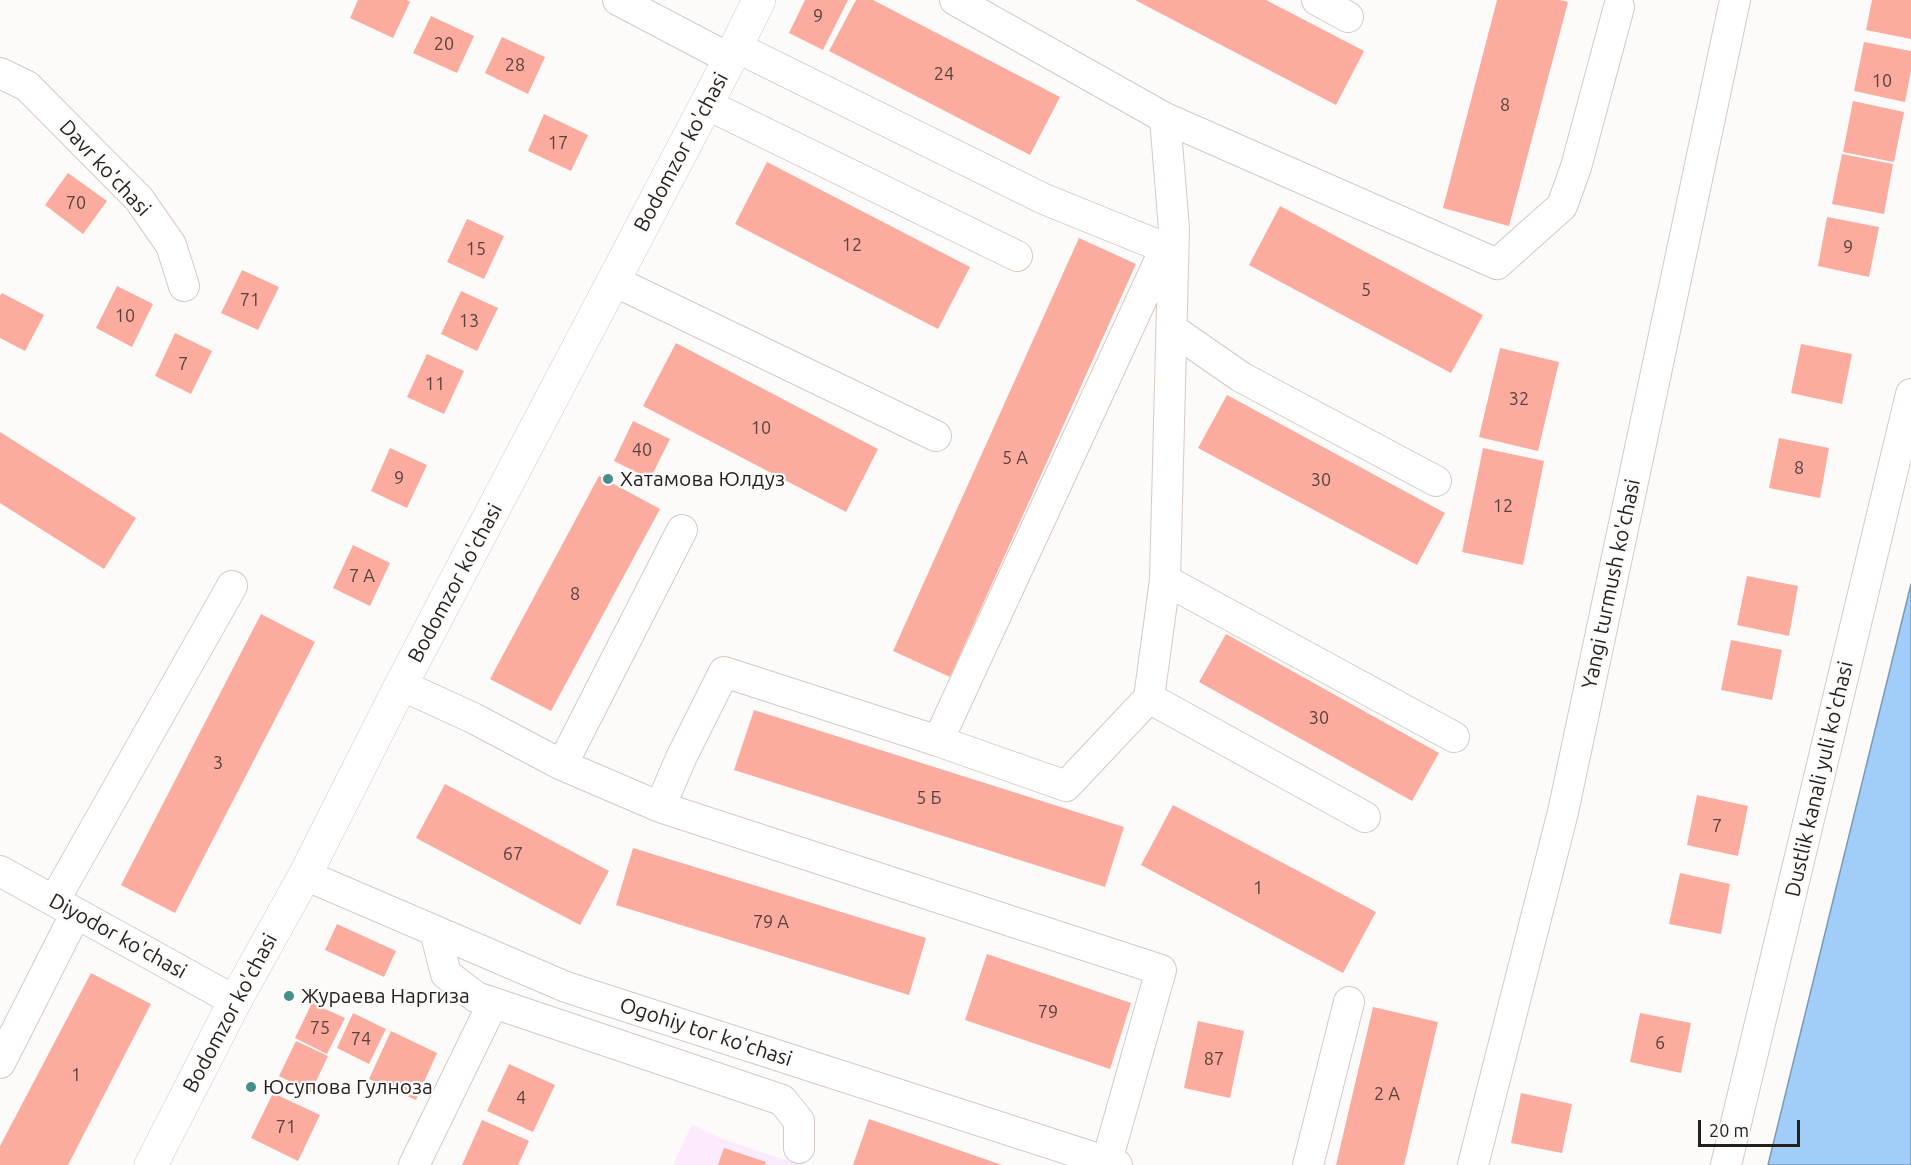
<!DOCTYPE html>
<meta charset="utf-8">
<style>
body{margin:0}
#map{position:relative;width:1911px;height:1165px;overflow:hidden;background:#fdfbf9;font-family:Ubuntu,sans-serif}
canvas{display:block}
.scale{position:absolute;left:1698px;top:1120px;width:102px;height:27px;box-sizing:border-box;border:3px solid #231f1d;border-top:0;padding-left:8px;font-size:18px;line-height:21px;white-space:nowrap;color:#231f1d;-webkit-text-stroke:4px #fdfbf9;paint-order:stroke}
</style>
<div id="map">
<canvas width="1911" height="1165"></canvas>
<div class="scale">20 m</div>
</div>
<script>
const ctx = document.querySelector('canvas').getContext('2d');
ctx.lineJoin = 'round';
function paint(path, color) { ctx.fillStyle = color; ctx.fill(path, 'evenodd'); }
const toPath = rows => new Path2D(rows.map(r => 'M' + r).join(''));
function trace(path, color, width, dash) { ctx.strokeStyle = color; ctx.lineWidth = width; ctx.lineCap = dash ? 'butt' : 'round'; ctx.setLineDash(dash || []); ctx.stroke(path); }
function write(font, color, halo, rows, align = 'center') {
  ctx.font = font + ' Ubuntu,sans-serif'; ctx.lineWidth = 4.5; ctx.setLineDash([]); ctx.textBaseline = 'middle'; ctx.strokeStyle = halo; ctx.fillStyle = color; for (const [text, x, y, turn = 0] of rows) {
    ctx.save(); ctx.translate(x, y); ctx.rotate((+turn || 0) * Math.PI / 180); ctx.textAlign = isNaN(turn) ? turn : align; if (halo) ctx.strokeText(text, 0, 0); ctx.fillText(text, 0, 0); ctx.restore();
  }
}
paint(toPath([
 [692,1124,720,1138,801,1165,673,1165]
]), '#fcebfd');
const water = toPath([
 [1911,584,1911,1165,1768,1165,1842,864,1911,584]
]);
paint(water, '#a0cef9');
trace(water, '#7a9ab7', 1.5);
paint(toPath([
 [358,0,407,0,410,2,393,38,350,18],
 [805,0,848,0,823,50,789,33],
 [856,0,873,0,1060,97,1030,155,829,51],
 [1135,0,1266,0,1364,51,1336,105],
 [1497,0,1560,0,1568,2,1509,226,1443,208],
 [1872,0,1911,0,1911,39,1866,30],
 [431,16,474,36,457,73,413,53],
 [502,37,545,57,528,94,485,73],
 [1864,42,1911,51,1911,71,1905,102,1854,91],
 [1853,101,1904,112,1894,162,1843,152],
 [544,114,588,135,571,171,528,151],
 [1842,154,1893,164,1884,214,1832,204],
 [767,162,970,267,938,329,735,224],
 [68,173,107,201,83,234,45,205],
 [1280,206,1483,315,1451,373,1249,265],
 [1827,217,1879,227,1869,277,1818,266],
 [467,219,504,236,484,279,447,262],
 [1079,238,1136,264,950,677,893,651],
 [242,270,279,287,258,330,221,313],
 [117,286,153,304,132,347,96,328],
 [461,291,498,308,477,351,441,334],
 [2,293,44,315,25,351,0,338,0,296],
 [175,333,212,351,191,394,155,376],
 [676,343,878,449,846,512,643,406],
 [1801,344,1852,354,1842,404,1791,393],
 [1500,348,1559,362,1538,451,1479,437],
 [427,354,464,371,444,414,407,397],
 [1227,395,1445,513,1417,565,1198,448],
 [633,421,670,439,650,479,614,461],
 [0,432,136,518,104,569,0,503],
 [1779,438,1829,448,1820,498,1769,488],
 [390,448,427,465,407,508,371,491],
 [1483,448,1544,461,1523,565,1462,552],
 [599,476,660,509,551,711,490,679],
 [353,545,390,563,370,606,333,588],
 [1747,576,1798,586,1789,636,1737,625],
 [261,614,315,642,175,913,121,885],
 [1226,634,1439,753,1412,801,1199,682],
 [1731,640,1782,650,1772,700,1721,690],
 [754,710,1124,827,1105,887,734,770],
 [445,784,609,871,580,925,416,838],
 [1697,795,1748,806,1738,856,1687,845],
 [1173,805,1376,912,1343,973,1141,865],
 [633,848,926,938,909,995,616,905],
 [1680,873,1730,884,1721,934,1669,924],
 [337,924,396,951,384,977,325,950],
 [987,954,1131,1003,1110,1069,965,1020],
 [91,973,151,1004,68,1165,0,1165,0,1146],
 [312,1003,345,1018,327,1054,295,1038],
 [1373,1007,1438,1022,1404,1165,1336,1165],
 [353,1013,386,1029,369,1064,337,1048],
 [1640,1013,1691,1023,1681,1073,1630,1062],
 [1198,1021,1244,1031,1230,1098,1184,1088],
 [391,1031,437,1053,416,1100,369,1079],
 [296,1041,328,1056,311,1092,279,1076],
 [509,1064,555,1085,533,1132,487,1111],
 [273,1093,320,1115,298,1161,251,1138],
 [1521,1093,1572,1104,1562,1153,1511,1143],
 [869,1119,1002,1165,853,1165],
 [482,1120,529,1141,518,1165,462,1165],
 [724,1148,766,1162,765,1165,718,1165]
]), '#fcab9f');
const minor = toPath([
 [618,0,730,59],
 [955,0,1165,118,1497,264,1562,206,1576,167,1619,7],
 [1317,0,1348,17],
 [736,47,1044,199,1165,248],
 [0,73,27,86,139,199,171,245,184,286],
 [706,104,1017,256],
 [614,281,936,436],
 [1172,329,1241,377,1436,481],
 [1165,580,1454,737],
 [401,685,473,718,562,765,660,807,681,758,724,672,938,741,1066,786,1149,698,1165,580,1174,229,1165,118],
 [1149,698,1365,817],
 [938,741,1169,240],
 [562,765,682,530],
 [660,807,1161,970,1107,1161],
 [0,871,235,1001],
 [305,875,566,987,1117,1165],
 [54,901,232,586],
 [435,931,446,974,476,997,782,1100,799,1121,799,1148],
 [0,1063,76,913],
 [414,1165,493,1003],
 [1308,1165,1349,1002],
 [1473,1165,1563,812,1735,0],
 [1726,1165,1911,394]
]);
const tertiary = toPath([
 [151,1165,235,1001,305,875,401,685,730,59,759,0]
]);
trace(minor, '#d5c9c3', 32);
trace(tertiary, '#d5c9c3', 34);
trace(minor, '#fff', 30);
trace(tertiary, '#fff', 33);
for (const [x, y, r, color] of [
 [608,479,6,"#468e8b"],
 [289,996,6,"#468e8b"],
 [251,1087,6,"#468e8b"]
]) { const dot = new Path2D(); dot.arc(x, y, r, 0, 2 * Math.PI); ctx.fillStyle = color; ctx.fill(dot); trace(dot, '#fdfbf9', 2); }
write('18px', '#59423e', null, [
 ["9",818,16],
 ["20",444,44],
 ["28",515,65],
 ["24",944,74],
 ["10",1882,81],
 ["8",1505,105],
 ["17",558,143],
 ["70",76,203],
 ["12",852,245],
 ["9",1848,247],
 ["15",476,249],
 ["5",1366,290],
 ["71",250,300],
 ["10",125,316],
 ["13",469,321],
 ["7",183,364],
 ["11",435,384],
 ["32",1519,399],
 ["10",761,428],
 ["40",642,450],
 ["5 А",1015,458],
 ["8",1799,468],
 ["9",399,478],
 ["30",1321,480],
 ["12",1503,506],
 ["7 А",362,576],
 ["8",575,594],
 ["30",1319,718],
 ["3",218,763],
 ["5 Б",929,798],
 ["7",1717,826],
 ["67",513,854],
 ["1",1258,888],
 ["79 А",771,922],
 ["79",1048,1012],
 ["75",320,1028],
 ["74",361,1039],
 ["6",1660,1043],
 ["87",1214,1059],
 ["1",76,1075],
 ["2 А",1387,1094],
 ["4",521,1098],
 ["71",286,1127]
]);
write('21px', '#231f1d', '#fdfbf9', [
 ["Bodomzor ko'chasi",681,152,-62],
 ["Davr ko'chasi",105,168,47],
 ["Bodomzor ko'chasi",455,583,-62],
 ["Yangi turmush ko'chasi",1611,584,-78],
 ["Dustlik kanali yuli ko'chasi",1819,779,-77],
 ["Diyodor ko'chasi",118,936,29],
 ["Bodomzor ko'chasi",230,1013,-62],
 ["Ogohiy tor ko'chasi",706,1032,18]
]);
write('21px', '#231f1d', '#fdfbf9', [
 ["Хатамова Юлдуз",620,479],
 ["Жураева Наргиза",301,996],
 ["Юсупова Гулноза",263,1087]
], 'left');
</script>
